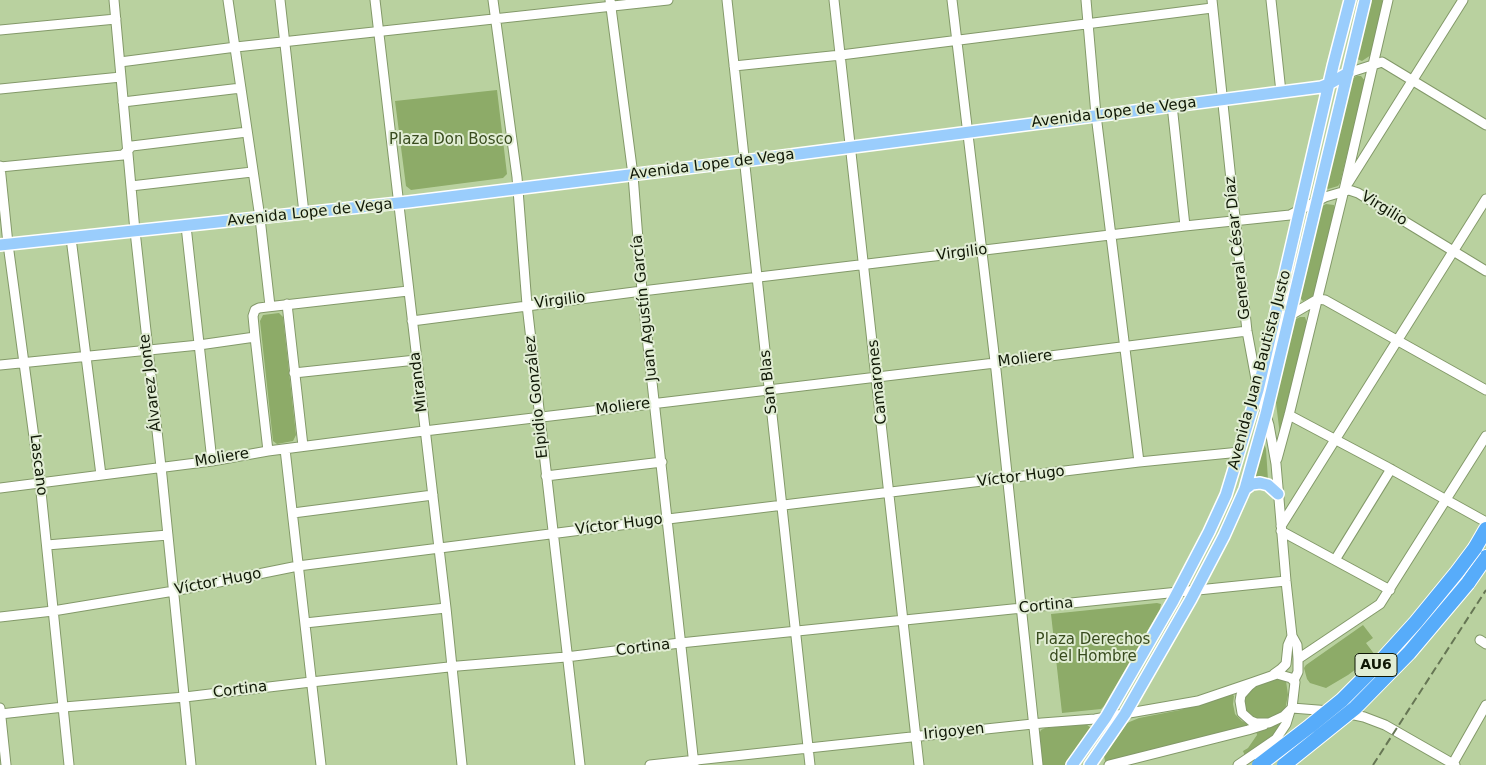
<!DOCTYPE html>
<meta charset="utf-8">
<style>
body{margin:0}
canvas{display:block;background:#b9d19f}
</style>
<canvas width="1486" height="765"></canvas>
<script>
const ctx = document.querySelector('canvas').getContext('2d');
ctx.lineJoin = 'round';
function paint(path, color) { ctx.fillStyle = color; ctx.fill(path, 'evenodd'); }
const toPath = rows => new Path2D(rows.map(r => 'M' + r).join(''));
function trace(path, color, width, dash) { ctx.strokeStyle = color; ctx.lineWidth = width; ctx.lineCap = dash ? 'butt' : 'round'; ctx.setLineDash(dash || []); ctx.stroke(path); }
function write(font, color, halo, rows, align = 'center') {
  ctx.font = font + ' "DejaVu Sans",sans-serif'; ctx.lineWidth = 4; ctx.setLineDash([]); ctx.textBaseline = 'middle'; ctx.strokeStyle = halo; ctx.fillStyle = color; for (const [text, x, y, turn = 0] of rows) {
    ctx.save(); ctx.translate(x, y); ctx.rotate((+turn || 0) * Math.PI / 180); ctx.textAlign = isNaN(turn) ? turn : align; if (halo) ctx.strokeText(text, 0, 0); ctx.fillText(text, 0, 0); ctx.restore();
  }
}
paint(toPath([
 [1369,0,1382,0,1383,3,1371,55,1362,61,1355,58],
 [1357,76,1361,76,1365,81,1340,183,1338,186,1328,189,1324,185,1351,79],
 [497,90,507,174,503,178,411,190,406,186,395,101],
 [1326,204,1334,205,1335,210,1314,294,1312,297,1303,301,1298,296,1319,208],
 [279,313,283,317,296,435,293,441,277,444,273,441,260,321,263,315],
 [1300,317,1305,317,1307,323,1280,435,1275,395,1294,320],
 [1264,443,1266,449,1268,480,1253,479],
 [1157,603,1161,604,1160,609,1104,706,1101,709,1062,713,1051,614],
 [1363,625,1373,638,1366,643,1375,655,1348,675,1326,688,1310,683,1307,679,1304,668,1306,665],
 [1276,676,1285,679,1286,681,1288,695,1285,710,1281,714,1264,719,1255,719,1246,713,1242,699,1250,688],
 [1232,694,1234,696,1233,704,1235,714,1242,721,1250,725,1109,762,1105,761,1104,756,1127,723,1139,718,1180,710],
 [1086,724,1091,728,1067,765,1042,765,1039,734,1041,730,1045,728],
 [1280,724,1279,728,1273,735,1245,756,1243,751,1248,748,1257,735,1256,730]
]), '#8dab68');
const minor = toPath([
 [114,0,135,231,162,476,191,765],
 [228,0,260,218,270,306],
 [280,0,304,213],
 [375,0,446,608,462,765],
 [493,0,517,177,527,305,580,765],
 [610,0,633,175,642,291,694,765],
 [727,0,810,765],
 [834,0,919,765],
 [952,0,996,370,1038,765],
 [1086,0,1096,115,1139,462],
 [1212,0,1247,331,1258,390,1269,425,1276,464,1286,581,1292,636,1297,645,1298,659,1298,672,1294,680],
 [1271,0,1281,92],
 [0,30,116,19],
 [120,62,236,47,668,0],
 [734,66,841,55,1212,8],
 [1348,73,1382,62,1486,125],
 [0,89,121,77],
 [123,102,241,88],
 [1172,105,1185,226],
 [0,166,8,244,40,482,69,765],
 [0,167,123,155,132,146,247,132],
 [1348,183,1463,0],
 [131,186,252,172],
 [186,226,212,461],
 [71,238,101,475],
 [287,304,303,446],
 [1289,316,1318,299,1325,300,1486,390],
 [412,321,642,291,1185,226,1290,215,1325,197,1349,190,1358,193,1486,271],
 [0,365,199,345,255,337],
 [294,373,416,360],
 [1289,415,1387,467,1486,522],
 [285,449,321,765],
 [268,451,255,337,253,316,255,310,259,308,267,307,408,291],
 [1277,459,1289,415,1344,190,1388,0],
 [546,476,662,462],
 [0,488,212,461,268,451,416,432,995,363,1247,331],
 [293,513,433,495],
 [1281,526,1486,199],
 [1281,531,1390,590],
 [47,545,168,535],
 [1335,560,1391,469],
 [0,617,53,611,174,591,298,566,668,519,1139,462,1240,452],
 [305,623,446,608],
 [1480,640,1486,644],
 [1298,659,1380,604,1486,436],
 [1274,674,1281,669,1286,664,1288,645,1292,636],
 [1277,674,1291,678,1295,682,1292,708,1284,716,1269,723,1256,723,1251,721,1242,713,1240,701,1241,695,1249,686,1254,682,1277,674],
 [0,708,6,765],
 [1292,708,1330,711],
 [1345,713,1364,717,1385,725,1455,765],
 [0,714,64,707,185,697,311,682,458,666,566,657,680,643,1286,581],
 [650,765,1042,723,1095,719,1198,701,1254,682],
 [1109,765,1248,730,1264,725],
 [1238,765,1276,739,1286,724,1290,711],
 [1452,765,1486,705]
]);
const major = toPath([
 [0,245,408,202,744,161,1321,87,1329,84,1348,73],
 [1245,489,1252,484,1260,483,1268,485,1278,494],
 [1072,765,1106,717,1173,601,1209,532,1226,495,1258,390,1333,66,1350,0],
 [1090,765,1125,714,1191,599,1224,536,1245,489,1266,414,1365,0]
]);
const highway = toPath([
 [1475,548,1486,529],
 [1468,583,1486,557]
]);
trace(minor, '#839969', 11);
trace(major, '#fff', 14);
trace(highway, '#fff', 16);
trace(minor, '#fff', 9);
trace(major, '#9acdfc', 11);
trace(highway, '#57acfa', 14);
trace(toPath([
 [1373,765,1486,590]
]), '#667654', 2, [8, 4]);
const highwayBridge = toPath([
 [1259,765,1310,726,1342,700,1378,664,1416,622,1457,572,1475,548],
 [1284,765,1355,708,1409,653,1468,583]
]);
trace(highwayBridge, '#fff', 16, []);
trace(highwayBridge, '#57acfa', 14);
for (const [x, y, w] of [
 [1376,665,42]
]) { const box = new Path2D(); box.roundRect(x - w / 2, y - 11.5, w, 23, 4); ctx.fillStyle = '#e1edd4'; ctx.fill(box); trace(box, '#101806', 1); }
write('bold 14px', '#101806', null, [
 ["AU6",1376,665]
]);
write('15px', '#101806', '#e1edd4', [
 ["Avenida Lope de Vega",1114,113,-7],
 ["Avenida Lope de Vega",712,165,-7],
 ["Virgilio",1384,209,32],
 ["Avenida Lope de Vega",310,213,-6],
 ["General César Díaz",1238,248,-96],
 ["Virgilio",962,253,-7],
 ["Virgilio",560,301,-7],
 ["Juan Agustín García",645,308,-96],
 ["Moliere",1025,359,-7],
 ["Avenida Juan Bautista Justo",1260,370,-75],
 ["Miranda",419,382,-97],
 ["San Blas",769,382,-96],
 ["Camarones",878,382,-96],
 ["Álvarez Jonte",151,383,-97],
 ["Elpidio González",537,397,-96],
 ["Moliere",623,407,-7],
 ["Moliere",222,458,-9],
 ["Lascano",38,465,83],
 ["Víctor Hugo",1021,477,-7],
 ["Víctor Hugo",619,525,-7],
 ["Víctor Hugo",218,582,-11],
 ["Cortina",1046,606,-6],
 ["Cortina",643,648,-7],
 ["Cortina",240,690,-7],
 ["Irigoyen",954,732,-6]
]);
write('15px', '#384b1e', '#e1edd4', [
 ["Plaza Don Bosco",451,140],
 ["Plaza Derechos",1093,640],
 ["del Hombre",1093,657]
]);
</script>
